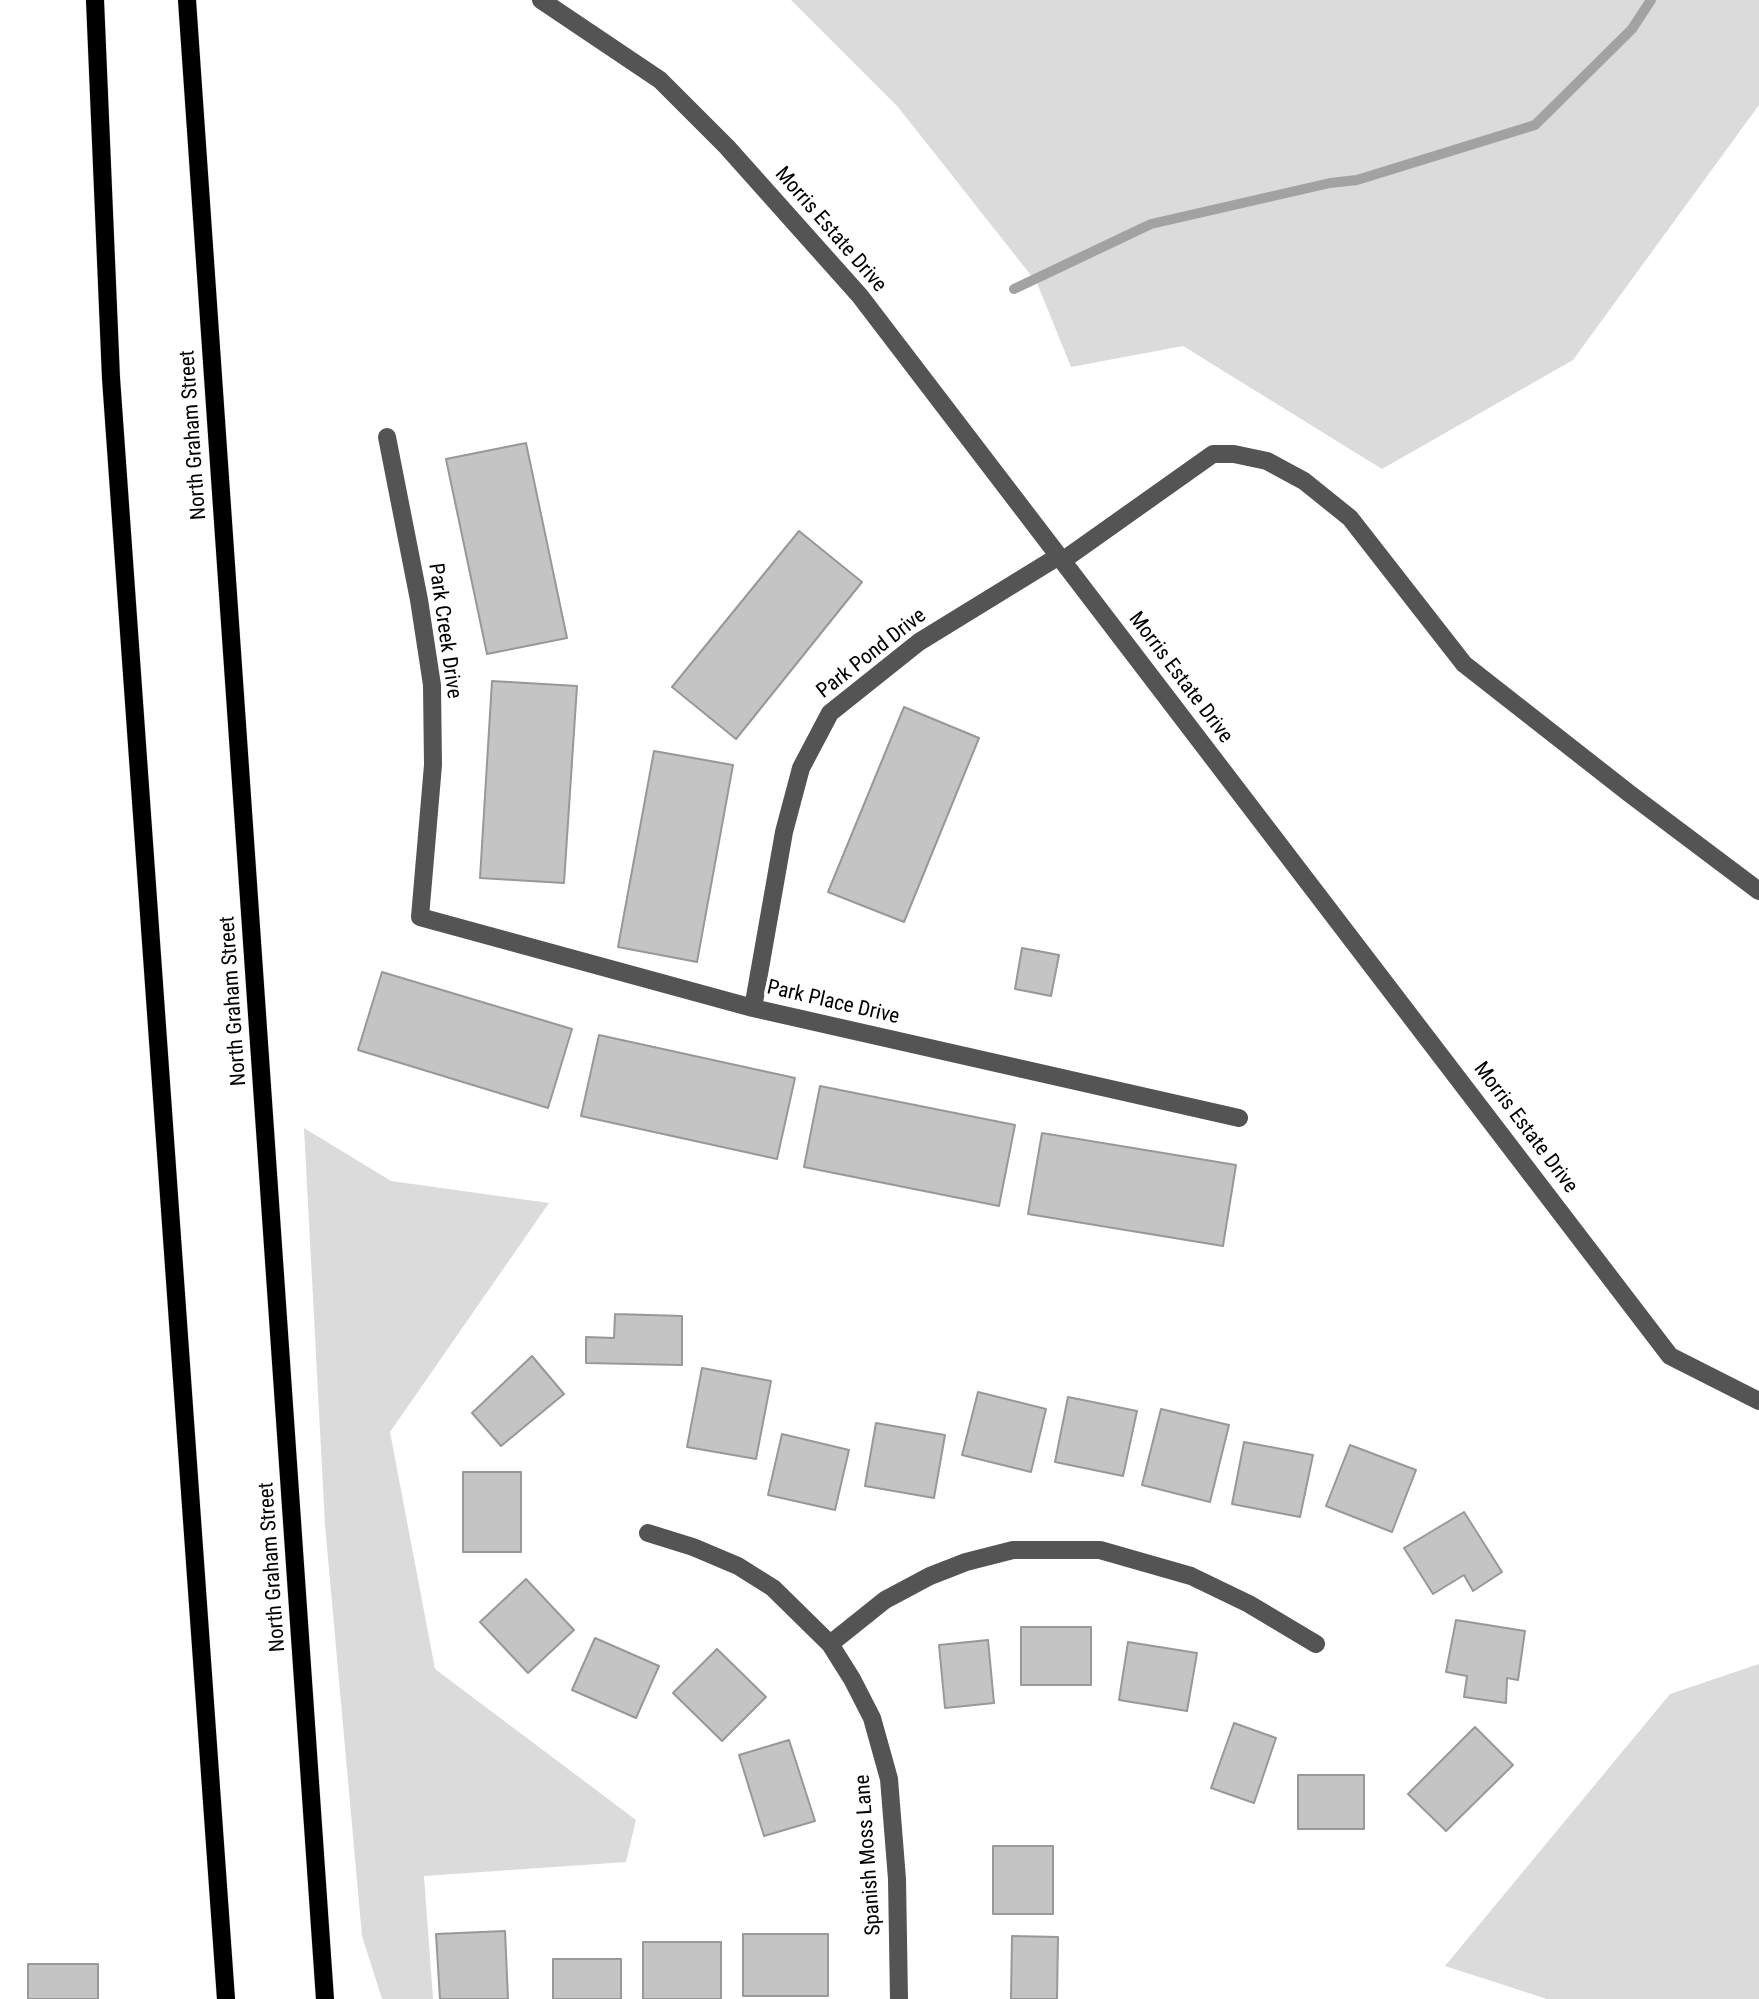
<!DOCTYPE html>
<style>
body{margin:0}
canvas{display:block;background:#fff}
</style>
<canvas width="1759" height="1999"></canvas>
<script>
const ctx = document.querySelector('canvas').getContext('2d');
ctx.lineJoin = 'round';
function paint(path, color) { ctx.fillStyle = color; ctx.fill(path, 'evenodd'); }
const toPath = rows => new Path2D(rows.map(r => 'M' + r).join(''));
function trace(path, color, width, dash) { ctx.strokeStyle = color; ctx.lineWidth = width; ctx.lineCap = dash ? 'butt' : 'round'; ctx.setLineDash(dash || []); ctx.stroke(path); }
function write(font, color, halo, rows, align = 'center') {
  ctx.font = font + ' "Roboto Condensed",sans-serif'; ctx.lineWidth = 7; ctx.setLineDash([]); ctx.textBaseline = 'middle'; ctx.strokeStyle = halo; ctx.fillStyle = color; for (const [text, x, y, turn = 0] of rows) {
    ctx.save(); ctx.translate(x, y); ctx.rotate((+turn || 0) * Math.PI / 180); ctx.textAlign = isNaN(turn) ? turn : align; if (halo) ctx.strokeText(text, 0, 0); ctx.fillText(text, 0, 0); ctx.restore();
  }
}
paint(toPath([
 [791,0,1759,0,1759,105,1573,360,1382,469,1183,346,1071,367,1037,283,898,107],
 [304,1128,391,1181,549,1203,390,1432,435,1669,636,1820,626,1862,424,1876,433,1999,382,1999,362,1936,325,1525],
 [1759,1664,1759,1999,1547,1999,1445,1966,1670,1694]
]), '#dbdbdb');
trace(toPath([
 [1014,289,1151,224,1330,183,1357,180,1535,125,1632,29,1651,0]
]), '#a2a2a2', 10);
const building = toPath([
 [526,443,567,638,487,654,446,459,526,443],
 [799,531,862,582,736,739,672,687,799,531],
 [492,681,577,686,564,883,480,878,492,681],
 [904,707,979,738,904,922,828,892,904,707],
 [654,751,733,765,697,962,618,947,654,751],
 [1022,948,1059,955,1051,996,1015,989,1022,948],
 [382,972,572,1029,548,1108,358,1050,382,972],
 [599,1035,795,1078,777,1159,581,1116,599,1035],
 [820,1086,1015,1125,999,1206,804,1167,820,1086],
 [1042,1133,1236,1165,1223,1246,1028,1214,1042,1133],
 [615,1314,682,1316,682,1365,586,1363,586,1337,614,1338,615,1314],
 [532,1356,564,1394,501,1446,472,1413,532,1356],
 [702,1368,771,1381,756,1459,687,1447,702,1368],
 [978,1392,1046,1409,1031,1472,962,1455,978,1392],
 [1068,1397,1137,1411,1123,1476,1055,1462,1068,1397],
 [1161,1409,1229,1425,1210,1502,1142,1485,1161,1409],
 [876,1423,945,1435,934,1498,865,1486,876,1423],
 [782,1434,849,1450,835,1510,768,1495,782,1434],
 [1244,1442,1313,1455,1300,1517,1232,1504,1244,1442],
 [1350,1445,1416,1470,1392,1532,1326,1506,1350,1445],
 [463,1472,521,1472,521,1552,463,1552,463,1472],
 [1464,1512,1502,1572,1473,1591,1464,1575,1433,1594,1404,1548,1464,1512],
 [526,1579,574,1630,528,1673,480,1622,526,1579],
 [1456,1620,1525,1631,1518,1680,1507,1678,1506,1703,1464,1697,1467,1676,1446,1672,1456,1620],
 [1021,1627,1091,1627,1091,1685,1021,1685,1021,1627],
 [595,1638,659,1666,636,1718,572,1690,595,1638],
 [988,1640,994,1703,945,1708,939,1645,988,1640],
 [1128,1642,1197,1653,1187,1711,1119,1700,1128,1642],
 [717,1649,766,1697,722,1741,673,1693,717,1649],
 [1234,1723,1276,1738,1254,1803,1211,1788,1234,1723],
 [1475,1727,1513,1765,1446,1831,1408,1794,1475,1727],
 [789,1740,815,1821,764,1836,739,1755,789,1740],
 [1298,1775,1364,1775,1364,1829,1298,1829,1298,1775],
 [993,1846,1053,1846,1053,1914,993,1914,993,1846],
 [505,1931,508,1999,440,1999,436,1934,505,1931],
 [743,1934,828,1934,828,1996,743,1996,743,1934],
 [1012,1936,1058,1937,1057,1999,1011,1999,1012,1936],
 [643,1942,721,1942,721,1999,643,1999,643,1942],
 [553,1959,621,1959,621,1999,553,1999,553,1959],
 [28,1964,98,1964,98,1999,28,1999,28,1964]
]);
paint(building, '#c4c4c4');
trace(building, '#989898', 2);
const major = toPath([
 [95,0,111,378,226,1999],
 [187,0,325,1999]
]);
trace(major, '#dbdbdb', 19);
trace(toPath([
 [541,0,660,80,727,147,860,296,1670,1356,1759,1401],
 [387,437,419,600,432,685,433,765,420,917,753,1008,1239,1118],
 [1062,561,1213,454,1234,454,1267,461,1304,481,1350,518,1464,664,1630,794,1759,891],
 [753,1008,784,832,801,768,830,713,919,642,1059,556],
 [648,1533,693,1547,738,1566,773,1588,830,1644,852,1679,872,1718,889,1779,897,1879,899,1999],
 [830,1644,885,1600,930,1576,966,1562,1013,1550,1100,1550,1191,1576,1249,1604,1316,1644]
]), '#545454', 18);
trace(major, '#000', 18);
write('21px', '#000', '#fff', [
 ["Morris Estate Drive",830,230,49],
 ["North Graham Street",194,435,-94],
 ["Park Creek Drive",444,631,82],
 ["Park Pond Drive",872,654,-38],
 ["Morris Estate Drive",1180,678,53],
 ["North Graham Street",234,1001,-94],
 ["Park Place Drive",833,1003,13],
 ["Morris Estate Drive",1525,1128,53],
 ["North Graham Street",273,1567,-94],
 ["Spanish Moss Lane",869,1855,-94]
]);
</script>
